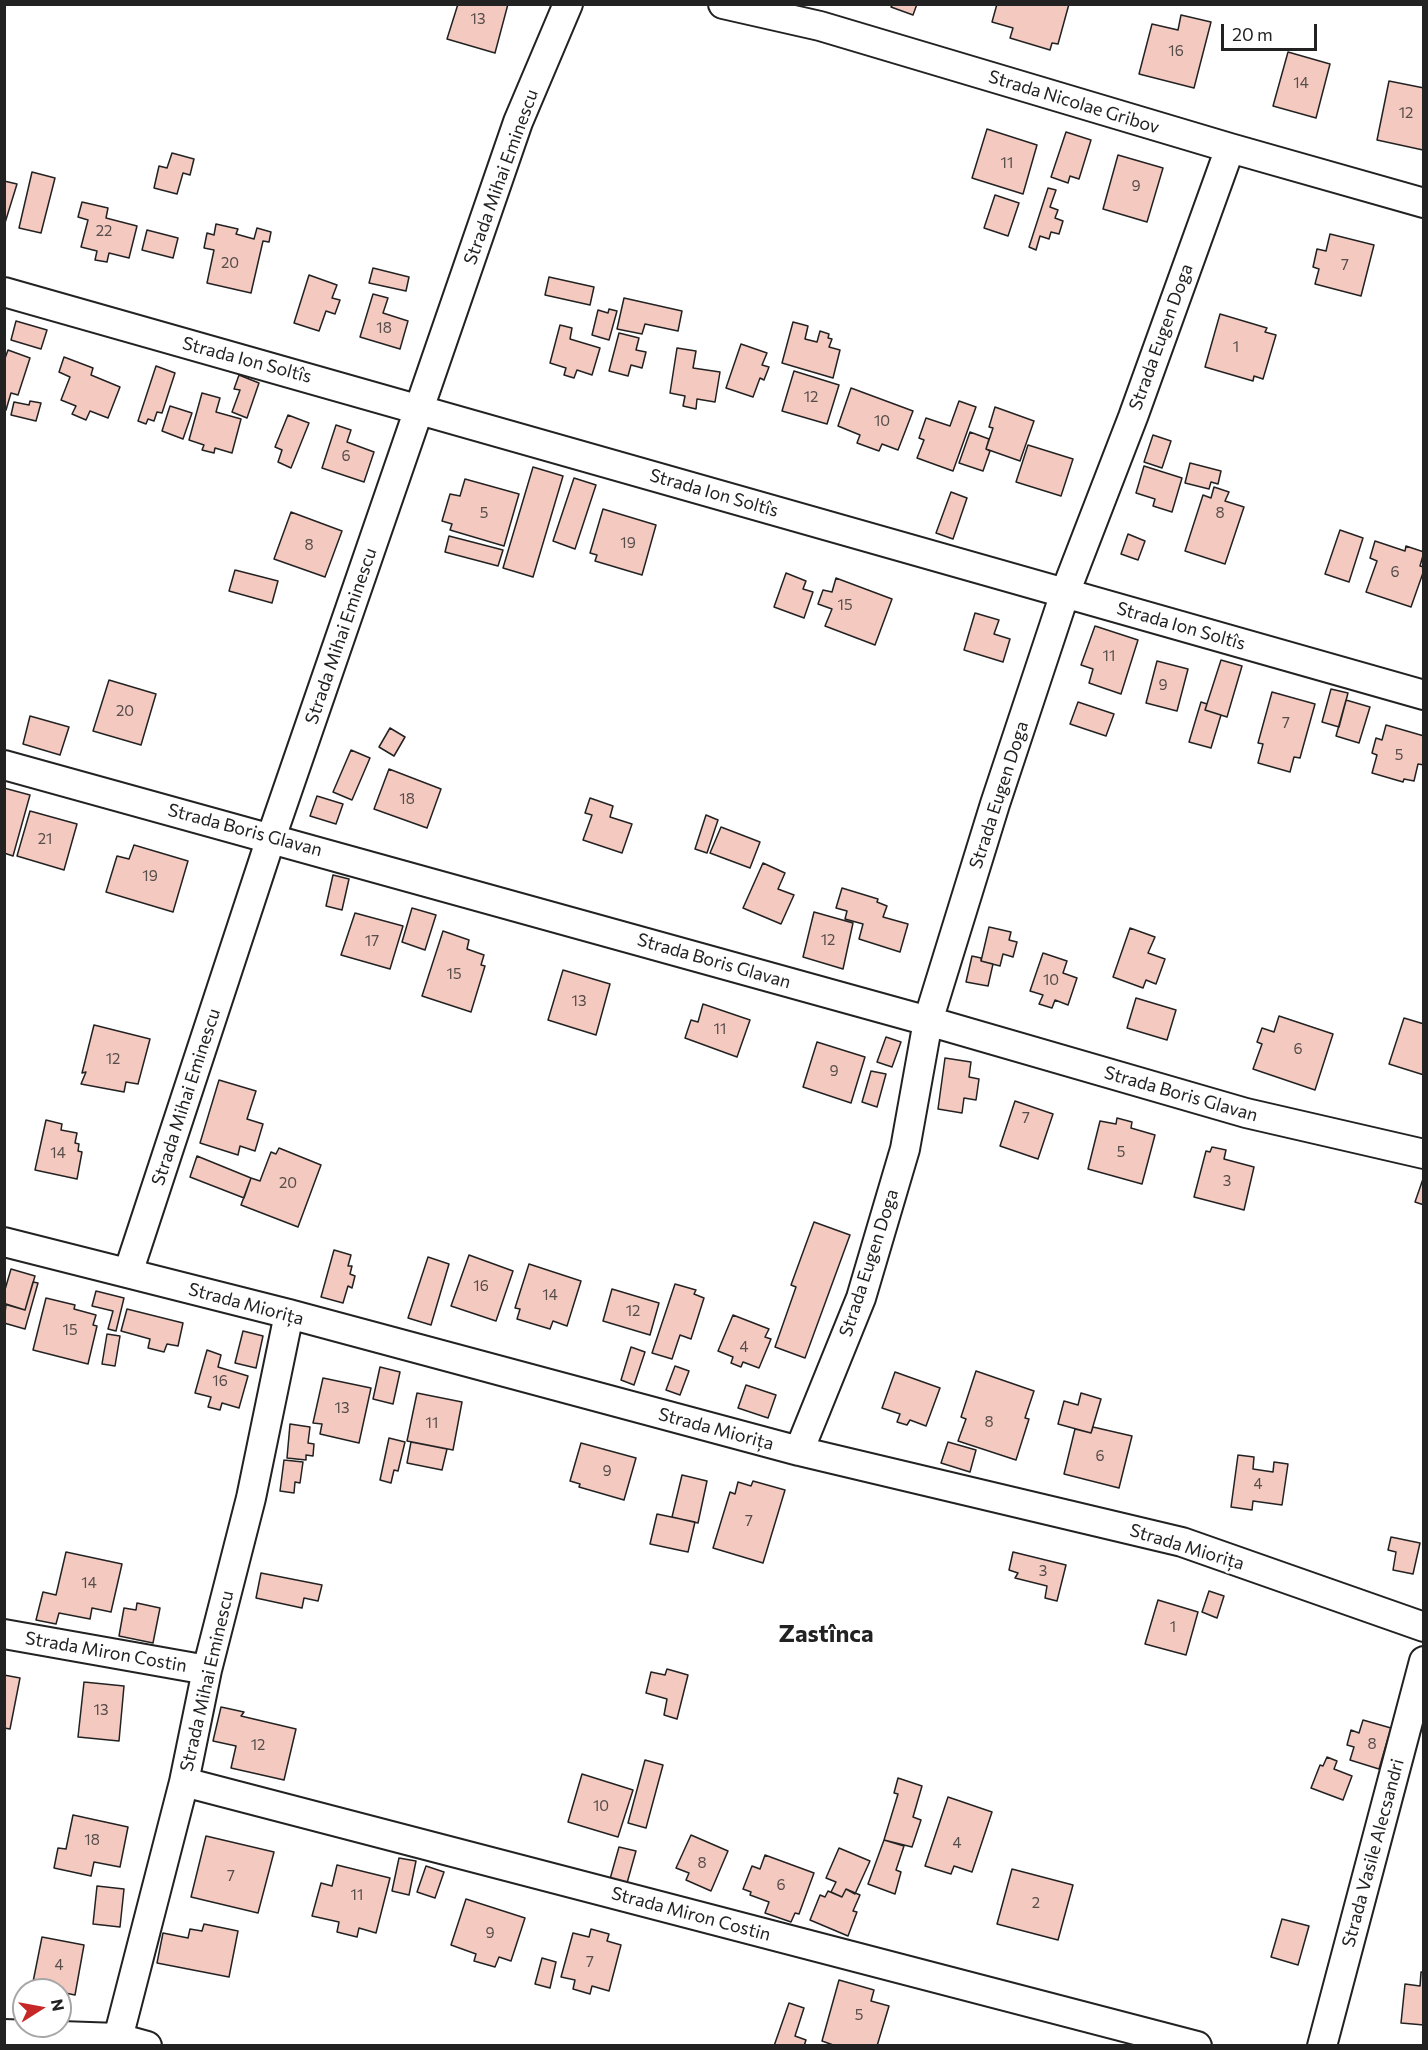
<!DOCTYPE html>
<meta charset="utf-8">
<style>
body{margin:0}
#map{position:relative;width:1428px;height:2050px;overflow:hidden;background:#fff;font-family:Commissioner,sans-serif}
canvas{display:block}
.frame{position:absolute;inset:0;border:6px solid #222;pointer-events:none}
.north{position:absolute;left:12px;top:1978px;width:60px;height:60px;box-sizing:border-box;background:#fff;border:2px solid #a7a7a7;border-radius:50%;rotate:79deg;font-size:16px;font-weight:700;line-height:24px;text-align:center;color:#222}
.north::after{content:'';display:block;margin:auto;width:21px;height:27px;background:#c62828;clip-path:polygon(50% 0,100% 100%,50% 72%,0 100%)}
.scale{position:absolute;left:1221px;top:24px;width:96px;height:27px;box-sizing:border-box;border:3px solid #222;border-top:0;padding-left:8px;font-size:18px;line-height:21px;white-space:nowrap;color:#222;-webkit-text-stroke:4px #fff;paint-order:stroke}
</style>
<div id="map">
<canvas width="1428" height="2050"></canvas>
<div class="frame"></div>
<div class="north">N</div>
<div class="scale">20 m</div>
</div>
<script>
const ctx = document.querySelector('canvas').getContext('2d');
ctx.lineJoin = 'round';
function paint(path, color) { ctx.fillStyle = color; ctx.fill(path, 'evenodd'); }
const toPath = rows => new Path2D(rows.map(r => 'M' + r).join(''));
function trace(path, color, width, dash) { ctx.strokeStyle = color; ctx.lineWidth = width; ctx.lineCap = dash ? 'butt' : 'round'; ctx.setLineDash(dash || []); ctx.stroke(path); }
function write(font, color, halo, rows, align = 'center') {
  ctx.font = font + ' Commissioner,sans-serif'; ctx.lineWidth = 4.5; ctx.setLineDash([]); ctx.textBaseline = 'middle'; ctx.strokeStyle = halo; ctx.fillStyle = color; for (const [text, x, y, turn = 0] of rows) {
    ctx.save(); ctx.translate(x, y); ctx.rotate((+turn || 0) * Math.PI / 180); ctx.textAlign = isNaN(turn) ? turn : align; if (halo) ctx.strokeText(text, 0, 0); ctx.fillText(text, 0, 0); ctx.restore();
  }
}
const building = toPath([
 [458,4,508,4,495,53,447,39,458,4],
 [893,4,917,4,913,15,891,7,893,4],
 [997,4,1069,4,1058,44,1052,43,1050,50,1010,38,1013,28,992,22,997,4],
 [1181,15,1211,22,1194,88,1139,74,1152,24,1178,30,1181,15],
 [1288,52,1330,64,1316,118,1273,106,1288,52],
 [1389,81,1424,88,1423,150,1377,140,1389,81],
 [987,129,1037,145,1023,194,972,178,987,129],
 [1066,132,1091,140,1079,179,1070,176,1068,183,1051,177,1066,132],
 [172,153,194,159,190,175,183,173,177,194,154,188,159,166,167,168,172,153],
 [1118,155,1163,168,1147,222,1103,209,1118,155],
 [32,172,55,178,41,233,19,228,32,172],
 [4,181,17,184,4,226,4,181],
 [1048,188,1056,190,1050,207,1058,210,1055,218,1063,221,1059,234,1051,232,1049,239,1040,236,1036,250,1029,247,1048,188],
 [995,195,1019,203,1008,236,984,228,995,195],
 [82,202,108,208,106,218,137,226,129,258,109,253,107,262,95,260,97,251,81,247,88,220,78,217,82,202],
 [216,224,238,229,236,234,254,239,257,228,271,232,269,242,263,241,251,293,207,283,214,250,204,248,207,233,214,235,216,224],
 [147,230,178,238,173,258,142,250,147,230],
 [1330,234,1374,245,1361,296,1315,284,1319,269,1313,267,1317,249,1326,251,1330,234],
 [373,268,409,277,406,291,369,283,373,268],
 [309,275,337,285,332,298,340,300,335,314,326,311,319,331,294,323,309,275],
 [549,277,594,287,590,305,545,295,549,277],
 [373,294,388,298,383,313,408,321,400,349,360,337,373,294],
 [624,298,682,311,678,331,645,324,642,334,617,329,624,298],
 [609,309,617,311,609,340,592,335,598,310,608,313,609,309],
 [1220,314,1267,328,1265,332,1276,335,1263,379,1254,376,1253,381,1205,367,1220,314],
 [16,321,47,330,41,349,11,340,16,321],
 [793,322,808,326,805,339,817,342,820,331,829,334,828,338,832,339,829,347,840,350,833,378,782,363,793,322],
 [560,325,572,328,570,339,600,348,592,375,577,370,574,378,564,375,566,368,550,363,560,325],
 [619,333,639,338,636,350,646,352,642,368,631,365,628,376,609,371,619,333],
 [741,344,767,353,762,365,769,367,764,380,760,378,753,397,726,388,741,344],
 [677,348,696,351,693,368,720,372,715,402,697,399,696,409,683,406,685,396,670,393,677,348],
 [8,350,30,358,18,395,11,393,6,410,4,409,4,361,8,350],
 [64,357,93,368,91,375,120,387,108,418,90,411,86,420,72,414,76,406,61,400,70,377,59,372,64,357],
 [156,366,175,373,162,413,157,412,154,421,148,419,146,424,138,421,156,366],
 [794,371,839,385,827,424,782,411,794,371],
 [239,375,259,383,247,418,232,412,240,390,234,389,239,375],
 [851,388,913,411,898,450,882,444,879,451,857,443,860,435,838,426,851,388],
 [202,393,220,398,216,412,241,419,232,453,215,448,214,453,202,450,204,445,189,440,202,393],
 [30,401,41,403,36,421,11,415,14,402,29,405,30,401],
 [959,401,976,407,953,471,917,458,924,440,919,438,926,418,950,426,959,401],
 [170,406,192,413,183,439,162,431,170,406],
 [995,407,1034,421,1020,461,986,449,993,428,989,427,995,407],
 [288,415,309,423,291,468,278,462,282,450,275,447,288,415],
 [336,425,351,430,347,442,374,452,364,482,322,468,336,425],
 [970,432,989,439,986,449,990,451,983,471,959,463,970,432],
 [1153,435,1171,441,1162,468,1144,462,1153,435],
 [1028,445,1073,459,1061,496,1016,482,1028,445],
 [1190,463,1221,471,1218,484,1211,482,1209,489,1185,483,1190,463],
 [1144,466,1182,478,1172,512,1153,506,1155,499,1136,493,1144,466],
 [533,467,563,476,533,577,503,568,533,467],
 [574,478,596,485,575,549,553,541,574,478],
 [465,479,519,494,504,546,450,530,452,524,442,521,450,494,460,496,465,479],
 [1214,487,1229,492,1225,501,1244,507,1225,564,1185,551,1203,495,1211,498,1214,487],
 [951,492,967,498,953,539,936,533,951,492],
 [603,509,656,525,642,575,595,561,597,555,590,553,603,509],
 [291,512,342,531,325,577,274,559,291,512],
 [1340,530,1363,538,1349,582,1325,574,1340,530],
 [1128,534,1145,541,1138,560,1121,554,1128,534],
 [449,536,503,550,498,566,445,552,449,536],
 [1375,541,1405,551,1406,546,1424,552,1420,566,1424,567,1424,570,1411,607,1366,592,1377,561,1370,558,1375,541],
 [235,570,278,581,272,603,229,591,235,570],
 [786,573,806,581,803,589,813,592,804,618,774,607,786,573],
 [836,578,892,599,875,645,825,626,832,609,818,604,823,590,832,592,836,578],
 [975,613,999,620,994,634,1010,639,1003,662,964,650,975,613],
 [1095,626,1138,640,1121,694,1089,683,1093,669,1081,665,1095,626],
 [1221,660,1242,666,1227,717,1205,710,1221,660],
 [1157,661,1188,669,1177,711,1146,703,1157,661],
 [109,680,156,694,141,745,93,731,109,680],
 [1331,689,1348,693,1339,727,1322,722,1331,689],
 [1272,692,1315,704,1300,758,1294,757,1290,772,1258,763,1263,744,1258,743,1272,692],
 [1346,700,1370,707,1359,743,1336,736,1346,700],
 [1078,702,1114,714,1106,736,1070,724,1078,702],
 [1201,702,1207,704,1205,710,1221,715,1211,748,1189,742,1201,702],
 [30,716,69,727,60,755,23,744,30,716],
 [1386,725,1424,736,1424,765,1418,764,1414,781,1404,779,1403,782,1372,773,1377,755,1372,753,1376,738,1382,740,1386,725],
 [390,728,405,737,394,756,379,747,390,728],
 [351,750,370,758,352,800,333,792,351,750],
 [389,769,441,789,427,828,374,809,389,769],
 [4,788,30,795,13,856,4,853,4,788],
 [317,796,343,804,336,824,310,816,317,796],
 [590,798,613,806,610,817,632,824,622,853,583,840,592,815,585,813,590,798],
 [30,811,77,824,64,870,17,856,30,811],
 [706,815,718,820,707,853,695,849,706,815],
 [721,827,760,842,750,868,710,853,721,827],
 [134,845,188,861,173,912,106,892,117,856,129,859,134,845],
 [763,863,785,873,778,889,794,895,781,924,743,908,763,863],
 [333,875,349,879,342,910,326,906,333,875],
 [842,888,878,899,877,902,887,906,883,917,908,924,900,952,859,939,863,924,845,919,847,911,836,908,842,888],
 [412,908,436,915,425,950,402,942,412,908],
 [814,912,853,923,843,969,803,957,814,912],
 [355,913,403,926,390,969,341,955,355,913],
 [989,927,1011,932,1009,940,1017,942,1013,957,1003,954,1000,966,981,961,989,927],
 [1130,928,1155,937,1148,953,1165,959,1156,984,1146,980,1143,988,1113,977,1130,928],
 [443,931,469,940,467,949,484,955,481,965,485,966,471,1012,422,996,443,931],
 [1043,953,1067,961,1063,973,1077,978,1068,1005,1055,1000,1052,1008,1039,1004,1043,995,1030,991,1043,953],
 [972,956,981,958,981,961,993,964,988,986,966,982,972,956],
 [563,970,610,984,596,1035,548,1020,563,970],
 [1136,998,1176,1010,1167,1040,1127,1028,1136,998],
 [703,1004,750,1020,737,1057,685,1038,691,1020,698,1022,703,1004],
 [1279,1016,1333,1034,1315,1090,1253,1069,1262,1044,1257,1042,1262,1028,1274,1032,1279,1016],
 [1404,1018,1424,1024,1424,1075,1389,1064,1404,1018],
 [94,1025,150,1039,138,1084,126,1082,124,1092,81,1084,86,1072,82,1073,94,1025],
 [886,1037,901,1042,892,1067,877,1062,886,1037],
 [817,1042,865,1057,851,1103,803,1087,817,1042],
 [945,1058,971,1062,969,1077,979,1079,976,1100,964,1098,962,1113,938,1109,945,1058],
 [871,1071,886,1074,877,1107,862,1102,871,1071],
 [219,1080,256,1091,247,1119,263,1124,255,1151,240,1146,238,1155,200,1143,219,1080],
 [1015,1101,1053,1114,1038,1159,1000,1146,1015,1101],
 [1117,1118,1132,1122,1131,1128,1155,1135,1142,1184,1088,1169,1100,1121,1116,1124,1117,1118],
 [46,1120,62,1124,61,1130,77,1133,75,1143,79,1144,78,1151,82,1152,77,1179,35,1170,46,1120],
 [1212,1147,1226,1150,1224,1159,1254,1167,1244,1210,1194,1197,1206,1151,1210,1152,1212,1147],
 [279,1148,321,1165,298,1227,241,1205,251,1178,260,1181,271,1152,276,1154,279,1148],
 [197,1156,251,1178,244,1198,190,1177,197,1156],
 [1424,1176,1424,1205,1415,1202,1424,1176],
 [814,1222,850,1235,805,1358,775,1347,796,1287,791,1285,814,1222],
 [334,1250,351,1255,348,1266,352,1266,350,1274,355,1276,352,1288,348,1286,343,1303,321,1297,334,1250],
 [469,1255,513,1271,496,1321,451,1306,469,1255],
 [428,1257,449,1264,431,1325,408,1318,428,1257],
 [529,1264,581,1281,567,1326,553,1321,550,1329,517,1319,520,1309,515,1308,529,1264],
 [11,1269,35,1276,25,1310,4,1304,4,1293,11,1269],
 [33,1282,38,1283,25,1329,4,1323,6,1304,25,1310,33,1282],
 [675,1284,696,1290,694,1294,704,1298,691,1339,680,1335,672,1359,652,1353,675,1284],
 [612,1289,659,1303,650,1335,603,1321,612,1289],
 [96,1291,124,1298,116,1331,108,1329,113,1311,92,1306,96,1291],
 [46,1298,75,1305,74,1309,96,1315,93,1325,97,1326,88,1364,33,1350,46,1298],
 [127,1309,183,1323,178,1346,167,1344,164,1352,148,1348,150,1339,121,1331,127,1309],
 [733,1315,769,1329,765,1337,771,1339,759,1368,743,1362,741,1367,731,1363,733,1357,718,1351,733,1315],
 [243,1331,263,1336,256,1368,235,1363,243,1331],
 [107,1334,120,1336,115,1366,102,1364,107,1334],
 [631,1347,645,1352,634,1385,621,1380,631,1347],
 [207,1350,221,1355,218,1367,248,1376,239,1408,222,1403,220,1410,208,1407,211,1397,195,1393,207,1350],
 [675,1366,689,1371,680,1395,666,1390,675,1366],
 [380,1367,400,1372,393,1404,373,1399,380,1367],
 [976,1371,1034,1391,1025,1418,1029,1419,1016,1460,958,1441,966,1419,961,1417,976,1371],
 [895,1372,940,1388,926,1426,910,1420,907,1425,897,1422,900,1414,882,1408,895,1372],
 [323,1378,371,1388,359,1443,320,1434,322,1424,313,1423,323,1378],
 [746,1385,776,1395,768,1418,738,1408,746,1385],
 [417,1393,462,1402,453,1450,407,1441,417,1393],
 [1081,1393,1101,1399,1091,1433,1058,1424,1064,1401,1078,1405,1081,1393],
 [290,1424,310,1427,308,1443,314,1444,313,1456,306,1455,306,1460,287,1458,290,1424],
 [1093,1427,1132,1436,1119,1488,1064,1474,1075,1429,1091,1433,1093,1427],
 [389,1438,405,1442,398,1471,394,1470,391,1483,380,1480,389,1438],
 [411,1442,447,1449,442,1470,407,1463,411,1442],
 [948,1442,976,1450,970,1472,941,1463,948,1442],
 [581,1443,636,1458,624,1500,579,1487,580,1484,570,1481,581,1443],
 [1238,1455,1254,1457,1253,1469,1273,1472,1274,1462,1288,1464,1282,1505,1253,1501,1252,1510,1231,1507,1238,1455],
 [284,1460,303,1462,300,1483,295,1482,294,1493,280,1491,284,1460],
 [682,1475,707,1481,698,1523,672,1517,682,1475],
 [753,1481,785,1490,763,1563,713,1548,730,1492,735,1494,738,1482,751,1486,753,1481],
 [657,1514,695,1522,688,1552,650,1544,657,1514],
 [1391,1537,1420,1543,1413,1574,1393,1570,1396,1552,1388,1550,1391,1537],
 [66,1552,122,1564,111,1612,92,1608,90,1619,59,1613,56,1624,36,1620,43,1592,56,1595,66,1552],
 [1013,1552,1066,1565,1057,1601,1045,1598,1047,1586,1015,1578,1018,1573,1009,1570,1013,1552],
 [261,1573,322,1585,318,1601,304,1598,302,1608,256,1598,261,1573],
 [1209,1591,1224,1596,1217,1618,1202,1612,1209,1591],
 [1158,1600,1198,1612,1186,1655,1145,1644,1158,1600],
 [137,1603,160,1608,153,1643,119,1636,124,1608,136,1610,137,1603],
 [667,1669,688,1675,677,1719,664,1715,667,1699,646,1693,651,1672,665,1675,667,1669],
 [4,1675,20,1678,10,1729,4,1728,4,1675],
 [84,1682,124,1686,119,1741,78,1737,84,1682],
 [221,1707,244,1712,241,1716,296,1729,284,1780,231,1768,236,1746,213,1741,221,1707],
 [1363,1720,1391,1728,1379,1769,1350,1760,1354,1747,1347,1745,1351,1730,1359,1733,1363,1720],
 [1327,1757,1337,1761,1334,1769,1352,1776,1343,1800,1311,1788,1320,1765,1323,1766,1327,1757],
 [645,1760,663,1765,646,1828,628,1823,645,1760],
 [582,1774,633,1790,618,1837,568,1822,582,1774],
 [898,1778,922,1786,913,1817,921,1820,912,1847,884,1840,898,1794,894,1793,898,1778],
 [948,1797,992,1812,972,1872,954,1866,951,1874,925,1866,948,1797],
 [73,1815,128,1827,120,1867,94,1862,91,1876,54,1868,58,1848,66,1849,73,1815],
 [691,1835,728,1851,711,1891,686,1880,689,1873,676,1868,691,1835],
 [206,1836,274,1852,258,1913,191,1897,206,1836],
 [884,1840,904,1846,896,1870,901,1872,895,1894,868,1884,884,1840],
 [619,1847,636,1851,627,1883,610,1879,619,1847],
 [839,1848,870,1861,855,1894,846,1889,842,1897,831,1892,836,1882,826,1878,839,1848],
 [765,1855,814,1873,799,1914,795,1913,791,1922,765,1913,769,1902,750,1895,751,1892,743,1889,752,1866,760,1869,765,1855],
 [399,1858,416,1861,409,1895,392,1891,399,1858],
 [337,1865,390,1878,376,1933,359,1928,357,1937,337,1932,339,1922,312,1916,321,1883,332,1886,337,1865],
 [426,1866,444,1872,435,1898,417,1892,426,1866],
 [1012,1869,1073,1885,1058,1940,997,1924,1012,1869],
 [97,1886,124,1889,120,1927,93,1924,97,1886],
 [846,1889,860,1895,853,1911,857,1912,848,1936,810,1920,820,1895,825,1897,828,1891,842,1897,846,1889],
 [466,1899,525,1918,511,1961,499,1957,495,1967,474,1961,476,1954,451,1945,466,1899],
 [1282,1919,1309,1926,1298,1965,1271,1957,1282,1919],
 [204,1924,238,1931,229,1977,157,1963,163,1933,188,1938,190,1929,202,1931,204,1924],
 [591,1929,609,1934,607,1941,621,1945,609,1991,592,1986,590,1994,573,1989,575,1980,561,1977,573,1933,589,1937,591,1929],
 [42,1937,84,1945,75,1995,60,1992,60,1990,32,1987,42,1937],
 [542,1958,556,1962,550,1988,535,1984,542,1958],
 [1421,1972,1424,1972,1424,2025,1401,2023,1405,1984,1420,1986,1421,1972],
 [839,1980,874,1990,871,2001,889,2006,877,2046,836,2046,822,2041,839,1980],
 [789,2003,804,2008,795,2036,806,2040,804,2046,774,2046,789,2003]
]);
paint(building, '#f3c9c0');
trace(building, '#222', 1.5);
const minor = toPath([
 [723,4,820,26,1230,148,1424,203],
 [4,292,1424,695],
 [4,765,928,1021,1246,1113,1424,1154],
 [4,1242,289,1314,799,1451,1182,1542,1424,1627],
 [128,1273,271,838,518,122,568,4],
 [799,1451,861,1298,905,1149,928,1021,995,804,1065,593,1133,417,1230,148],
 [4,1634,207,1670],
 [184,1782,1197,2046],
 [4,2034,118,2038,147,2046],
 [116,2046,184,1782,207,1670,251,1498,289,1314],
 [1322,2046,1424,1661]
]);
trace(minor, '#222', 32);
trace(minor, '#fff', 28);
write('15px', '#564c4a', null, [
 ["13",478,19],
 ["16",1176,51],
 ["14",1301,83],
 ["12",1406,113],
 ["11",1007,163],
 ["9",1136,186],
 ["22",104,231],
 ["20",230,263],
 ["7",1345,265],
 ["18",384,328],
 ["1",1236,347],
 ["12",811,397],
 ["10",882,421],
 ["6",346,456],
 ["5",484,513],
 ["8",1220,513],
 ["19",628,543],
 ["8",309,545],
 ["6",1395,572],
 ["15",845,605],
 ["11",1109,656],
 ["9",1163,685],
 ["20",125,711],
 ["7",1286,723],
 ["5",1399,755],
 ["18",407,799],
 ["21",45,839],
 ["19",150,876],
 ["12",828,940],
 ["17",372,941],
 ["15",454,974],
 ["10",1051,980],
 ["13",579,1001],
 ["11",720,1029],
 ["6",1298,1049],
 ["12",113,1059],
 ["9",834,1071],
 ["7",1026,1118],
 ["5",1121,1152],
 ["14",58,1153],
 ["3",1227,1181],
 ["20",288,1183],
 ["16",481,1286],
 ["14",550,1295],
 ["12",633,1311],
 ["15",70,1330],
 ["4",744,1347],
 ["16",220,1381],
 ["13",342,1408],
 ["8",989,1422],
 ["11",432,1423],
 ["6",1100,1456],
 ["9",607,1471],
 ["4",1258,1484],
 ["7",749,1521],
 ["3",1043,1571],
 ["14",89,1583],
 ["1",1173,1627],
 ["13",101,1710],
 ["8",1372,1744],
 ["12",258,1745],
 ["10",601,1806],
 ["18",92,1840],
 ["4",957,1843],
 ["8",702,1863],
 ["7",231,1876],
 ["6",781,1885],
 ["11",357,1895],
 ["2",1036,1903],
 ["9",490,1933],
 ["7",590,1962],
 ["4",59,1965],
 ["5",859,2015]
]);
write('18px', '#222', '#fff', [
 ["Strada Nicolae Gribov",1074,102,17],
 ["Strada Mihai Eminescu",501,177,-70],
 ["Strada Eugen Doga",1161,337,-70],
 ["Strada Ion Soltîs",247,360,15],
 ["Strada Ion Soltîs",714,493,16],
 ["Strada Ion Soltîs",1181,626,16],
 ["Strada Mihai Eminescu",341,636,-71],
 ["Strada Eugen Doga",999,795,-72],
 ["Strada Boris Glavan",245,830,15],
 ["Strada Boris Glavan",714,961,16],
 ["Strada Boris Glavan",1181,1094,16],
 ["Strada Mihai Eminescu",186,1097,-72],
 ["Strada Eugen Doga",869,1263,-72],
 ["Strada Miorița",246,1304,15],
 ["Strada Miorița",716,1429,15],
 ["Strada Miorița",1187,1547,17],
 ["Strada Miron Costin",106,1652,10],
 ["Strada Mihai Eminescu",207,1681,-77],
 ["Strada Vasile Alecsandri",1373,1853,-75],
 ["Strada Miron Costin",691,1914,15]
]);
write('bold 24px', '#222', '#fff', [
 ["Zastînca",826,1634]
]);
</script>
